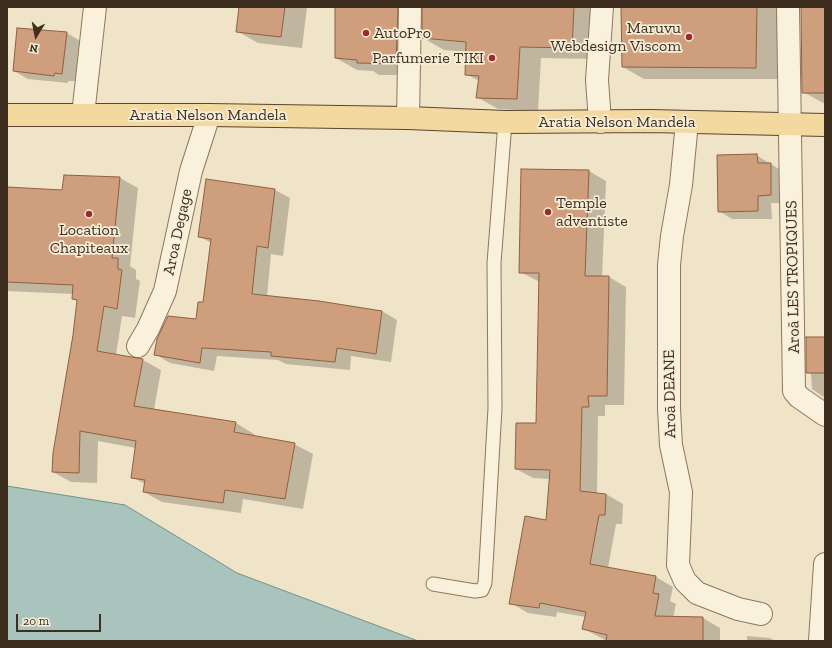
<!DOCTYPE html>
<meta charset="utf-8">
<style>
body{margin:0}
#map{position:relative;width:832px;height:648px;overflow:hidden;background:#f0e4c8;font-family:"Zilla Slab",serif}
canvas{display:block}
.frame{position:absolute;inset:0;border:8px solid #3d2e20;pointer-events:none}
.north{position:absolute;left:16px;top:16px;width:40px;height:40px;-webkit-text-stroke:3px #f7eed8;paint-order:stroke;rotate:190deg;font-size:11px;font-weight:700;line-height:16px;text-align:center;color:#3d2e20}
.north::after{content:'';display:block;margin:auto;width:14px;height:18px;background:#3d2e20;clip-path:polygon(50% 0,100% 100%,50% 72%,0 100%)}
.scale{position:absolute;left:16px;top:614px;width:85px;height:18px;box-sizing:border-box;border:2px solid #3d2e20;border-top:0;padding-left:5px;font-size:12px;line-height:14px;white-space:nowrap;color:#3d2e20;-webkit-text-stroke:3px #f7eed8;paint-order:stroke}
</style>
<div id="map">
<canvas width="832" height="648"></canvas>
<div class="frame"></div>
<div class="north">N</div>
<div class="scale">20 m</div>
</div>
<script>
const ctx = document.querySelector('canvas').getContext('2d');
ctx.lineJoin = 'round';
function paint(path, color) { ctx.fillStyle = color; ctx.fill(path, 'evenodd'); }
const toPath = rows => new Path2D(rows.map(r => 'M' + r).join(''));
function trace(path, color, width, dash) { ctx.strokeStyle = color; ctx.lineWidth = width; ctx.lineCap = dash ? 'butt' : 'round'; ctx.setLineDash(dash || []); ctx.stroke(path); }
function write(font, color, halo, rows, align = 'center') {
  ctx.font = font + ' "Zilla Slab",serif'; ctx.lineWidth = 3.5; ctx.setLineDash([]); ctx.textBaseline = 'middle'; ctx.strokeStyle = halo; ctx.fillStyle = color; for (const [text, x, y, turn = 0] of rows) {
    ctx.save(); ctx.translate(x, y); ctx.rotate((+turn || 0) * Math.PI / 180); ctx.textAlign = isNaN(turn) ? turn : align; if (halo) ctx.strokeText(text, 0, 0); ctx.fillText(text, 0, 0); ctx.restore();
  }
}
const water = toPath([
 [7,486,125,505,237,573,418,641,7,641,7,486]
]);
paint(water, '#a9c4bc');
trace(water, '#6f938a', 1);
paint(toPath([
 [240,7,307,7,302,48,258,43,237,31],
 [336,7,595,7,593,59,541,58,538,111,498,109,477,97,479,81,466,74,467,52,444,50,423,38,422,10,420,12,416,75,379,75,373,71,357,70,336,58],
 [622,7,778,7,777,79,644,79,623,67],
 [802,7,825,7,825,104,803,92],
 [67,33,80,41,76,81,68,81,68,83,28,79,14,71],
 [756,155,784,172,785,203,771,203,772,219,732,219,719,211],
 [589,171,606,181,602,277,609,277,626,287,624,405,605,405,605,416,598,416,597,494,606,494,623,504,622,524,616,524,608,568,656,577,673,587,670,601,676,604,673,618,703,618,720,628,720,641,607,641,584,629,586,617,557,612,556,617,528,613,511,603,547,521,550,479,533,478,516,469,537,424,540,282,520,272],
 [65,176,120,178,138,188,130,266,136,270,136,279,140,281,135,318,122,316,116,355,143,360,161,370,154,410,236,423,254,434,253,437,294,444,313,454,303,509,243,499,241,513,162,502,144,492,145,484,132,477,136,448,98,441,97,483,71,482,53,472,78,301,73,298,73,294,7,291,7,189,63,192],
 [207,180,275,190,290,198,283,256,271,254,267,296,382,311,397,320,391,362,351,356,350,370,286,364,278,360,217,356,214,371,170,363,155,354,197,320,203,303,211,243,199,236],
 [825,338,825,398,812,389,811,374,807,372],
 [747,636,770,638,775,641,747,641]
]), '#0003');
const building = toPath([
 [239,7,285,7,281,37,236,32,239,7],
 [335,7,398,7,396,64,357,63,357,60,335,58,335,7],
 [422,7,574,7,572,48,520,47,517,99,476,98,479,76,465,75,466,42,422,38,422,7],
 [621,7,757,7,756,68,622,67,621,7],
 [801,7,825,7,825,93,802,93,801,7],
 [17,28,67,32,62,74,55,73,54,76,13,71,17,28],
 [757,154,758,163,771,163,771,195,758,196,758,211,718,212,717,155,757,154],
 [521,169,589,170,585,276,609,276,607,396,588,396,589,407,582,407,580,491,606,494,605,515,599,515,590,564,656,576,653,593,659,594,655,616,703,617,703,641,606,641,607,635,582,629,586,612,540,603,539,608,509,604,525,516,546,520,550,470,515,469,516,423,536,423,539,273,519,273,521,169],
 [64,175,120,177,112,258,118,258,118,269,122,270,117,309,104,306,97,351,143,359,134,406,236,422,234,432,295,443,285,499,225,490,223,503,143,492,145,480,131,478,136,441,80,431,79,473,52,472,53,453,73,335,77,300,72,299,73,285,7,282,7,187,62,190,64,175],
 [206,179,275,189,268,248,257,246,252,294,319,301,382,311,376,354,337,348,335,362,271,356,271,352,202,348,200,363,154,355,157,339,168,316,196,319,198,302,203,302,211,239,198,237,206,179],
 [806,337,825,337,825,373,806,373,806,337]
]);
paint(building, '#cf9f7d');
trace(building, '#8d5f41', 1);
const service = toPath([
 [433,584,475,591,482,590,485,583,495,408,494,263,505,122]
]);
const minor = toPath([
 [788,7,794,391,799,397,825,415],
 [83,115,95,7],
 [408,118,410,7],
 [600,122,597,80,602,7],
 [687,122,681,185,672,236,669,265,669,409,671,445,681,492,678,565,685,581,697,593,738,609,761,614],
 [138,346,148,329,165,291,191,171,209,115],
 [820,641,825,564]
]);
const primary = toPath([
 [7,115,209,115,408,118,505,122,650,121,825,125]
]);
trace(service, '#8d765c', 15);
trace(minor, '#8d765c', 24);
trace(primary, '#5b4430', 24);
trace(service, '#faf1dc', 13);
trace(minor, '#faf1dc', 22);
trace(primary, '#f3d9a0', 22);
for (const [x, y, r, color] of [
 [366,33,4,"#9e2a2b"],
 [689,37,4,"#9e2a2b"],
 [492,58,4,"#9e2a2b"],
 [548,212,4,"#9e2a2b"],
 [89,214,4,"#9e2a2b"]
]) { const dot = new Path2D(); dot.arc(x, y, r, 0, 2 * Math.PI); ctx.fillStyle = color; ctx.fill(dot); trace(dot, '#f7eed8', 1.5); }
write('16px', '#3d2e20', '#f7eed8', [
 ["Maruvu",681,28],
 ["Webdesign Viscom",681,46],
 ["AutoPro",374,33,"left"],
 ["Parfumerie TIKI",484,58],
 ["Temple",556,203,"left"],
 ["adventiste",556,221,"left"],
 ["Location",89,230,"center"],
 ["Chapiteaux",89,248,"center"]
], 'right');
write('16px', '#3d2e20', '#f7eed8', [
 ["Aratia Nelson Mandela",208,115],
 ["Aratia Nelson Mandela",617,122],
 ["Aroa Degage",178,232,-78],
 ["Aroā LES TROPIQUES",793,277,-91],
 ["Aroā DEANE",670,394,-91]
]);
</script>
